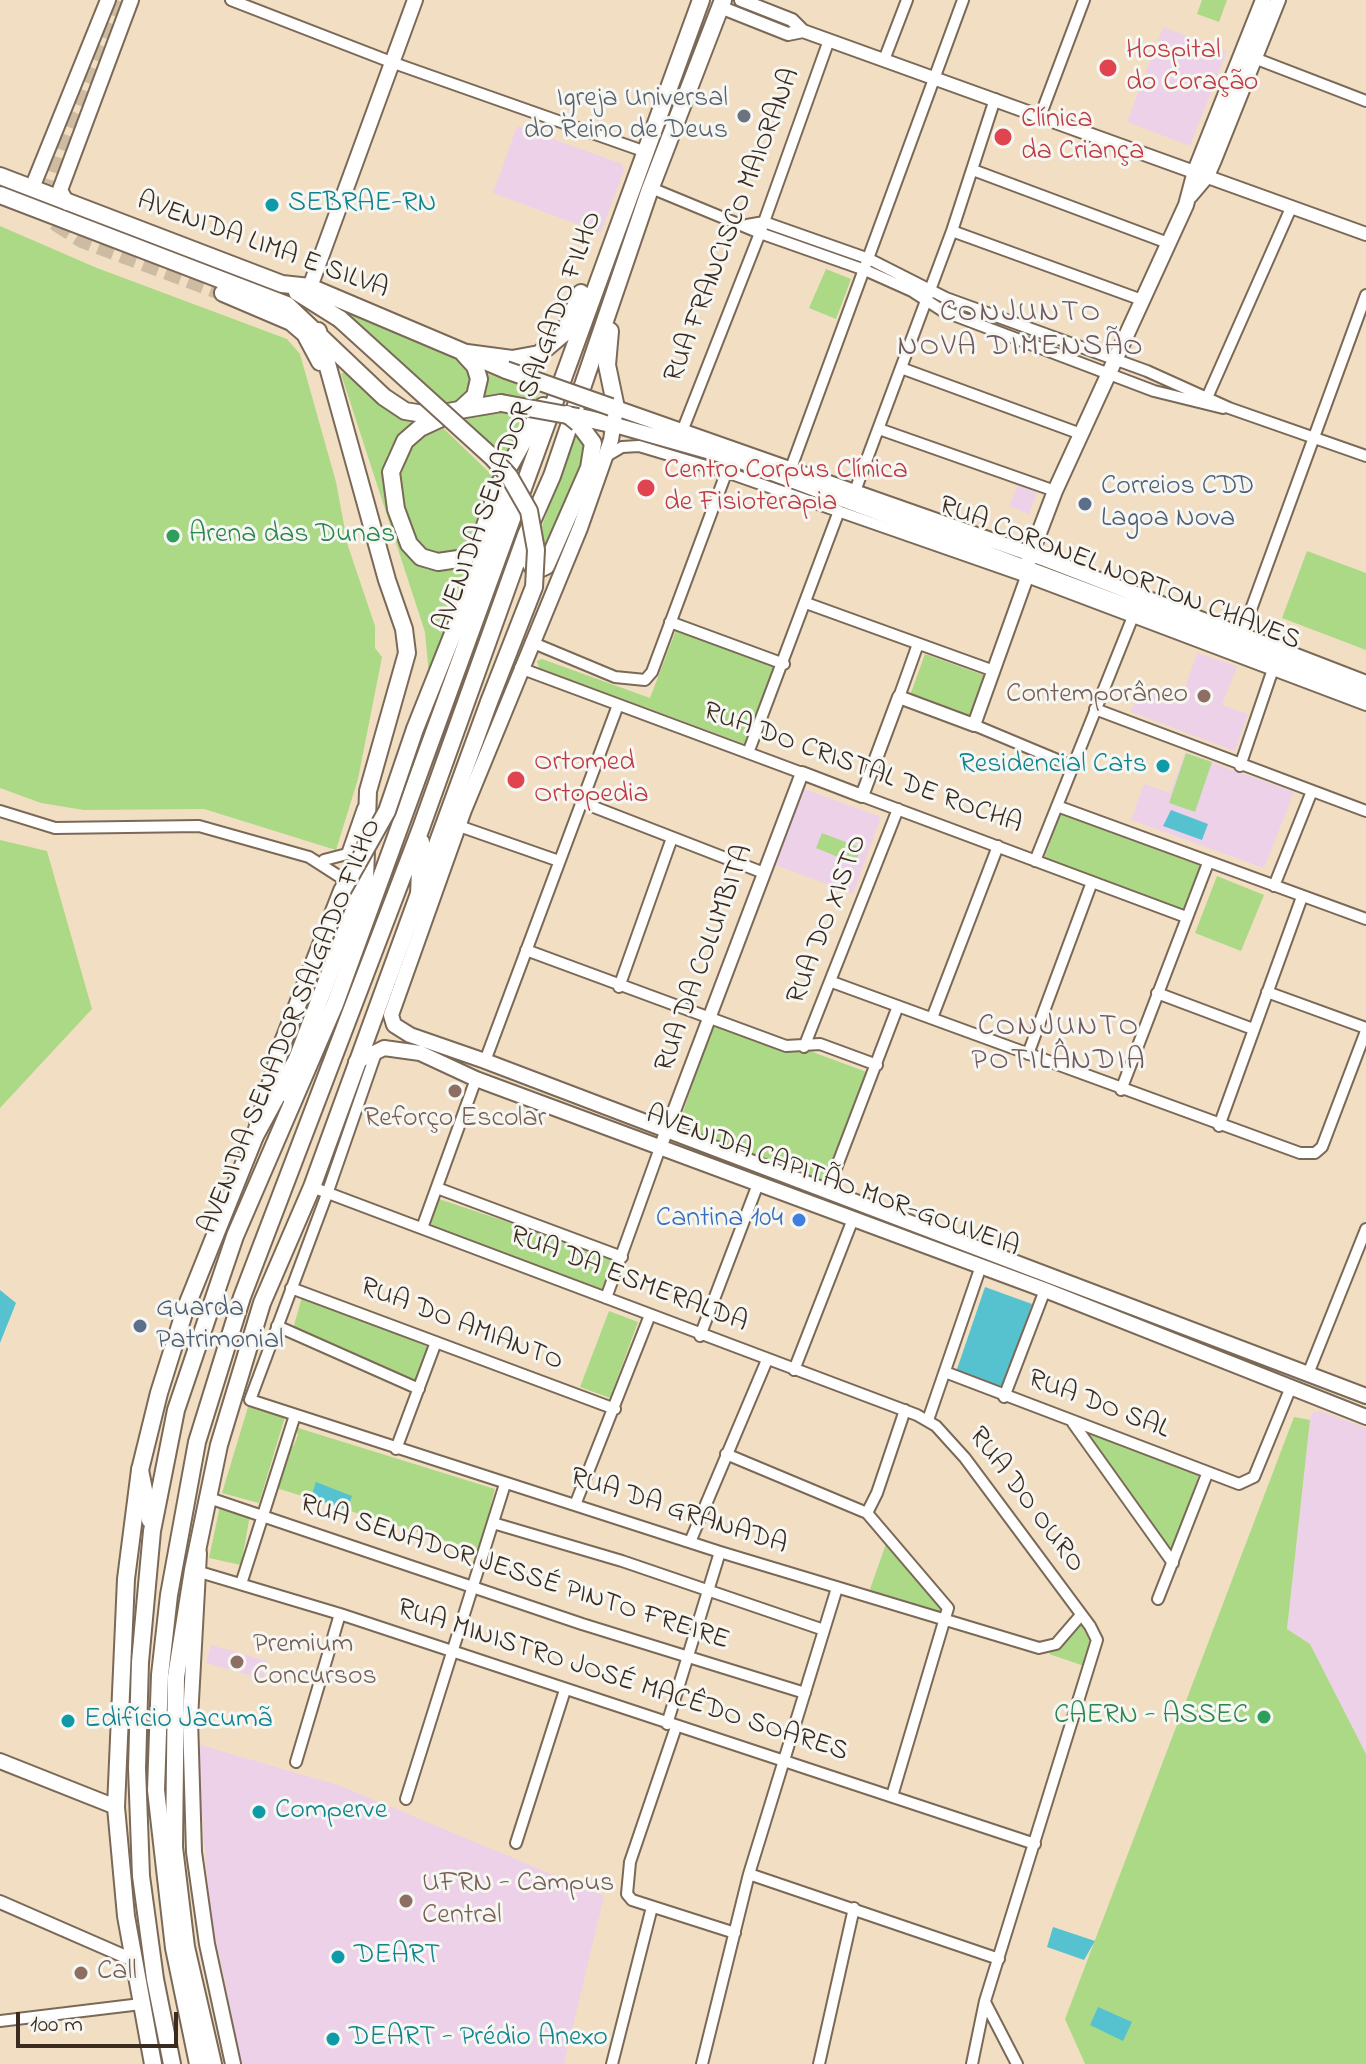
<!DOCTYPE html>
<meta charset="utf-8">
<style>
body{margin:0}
#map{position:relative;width:1366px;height:2064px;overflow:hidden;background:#f2dfc3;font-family:"Indie Flower",sans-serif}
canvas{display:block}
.scale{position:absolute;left:16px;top:2012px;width:162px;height:36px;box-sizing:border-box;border:4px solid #3b2a1e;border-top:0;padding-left:10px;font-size:24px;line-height:28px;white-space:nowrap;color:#3b2a1e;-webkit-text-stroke:6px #f6f6f2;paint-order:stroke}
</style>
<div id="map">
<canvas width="1366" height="2064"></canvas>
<div class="scale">100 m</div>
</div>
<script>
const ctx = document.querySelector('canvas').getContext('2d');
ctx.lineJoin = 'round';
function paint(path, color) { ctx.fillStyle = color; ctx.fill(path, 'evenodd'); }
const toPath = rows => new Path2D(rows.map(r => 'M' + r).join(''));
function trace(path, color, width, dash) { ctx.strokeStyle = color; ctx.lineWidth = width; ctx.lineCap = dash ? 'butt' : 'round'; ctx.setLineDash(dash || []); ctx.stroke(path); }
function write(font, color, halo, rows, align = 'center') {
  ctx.font = font + ' "Indie Flower",sans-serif'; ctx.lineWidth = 6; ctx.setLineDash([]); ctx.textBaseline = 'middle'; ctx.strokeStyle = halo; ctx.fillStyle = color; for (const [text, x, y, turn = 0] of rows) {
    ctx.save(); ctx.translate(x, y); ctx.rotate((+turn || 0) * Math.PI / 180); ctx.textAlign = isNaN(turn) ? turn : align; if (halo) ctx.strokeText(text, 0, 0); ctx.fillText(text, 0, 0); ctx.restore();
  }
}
paint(toPath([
 [1163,27,1227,51,1190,146,1127,122],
 [517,126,622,164,624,170,601,233,493,193],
 [1018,485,1037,493,1029,514,1009,506],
 [1197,653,1237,666,1222,705,1248,714,1235,751,1131,712,1139,688,1180,702],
 [1185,753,1294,792,1264,868,1131,820,1144,784,1170,793],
 [804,789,881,817,853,894,776,865],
 [1321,1411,1366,1428,1366,1754,1310,1644,1287,1629,1310,1420,1313,1412],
 [211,1645,268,1661,263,1679,206,1663],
 [197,1744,341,1786,604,1896,564,2064,242,2064,209,1906]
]), '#edd1e9');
paint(toPath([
 [1202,0,1227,0,1219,22,1197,14],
 [0,226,97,268,287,339,300,354,336,482,348,546,375,626,375,648,382,657,358,779,336,850,204,809,84,810,41,803,0,788],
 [826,269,851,279,836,319,809,308],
 [341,308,468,364,473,373,466,401,448,405],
 [348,370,421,420,397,439,387,456,383,473,386,499,411,560,428,570,455,570,466,566,482,545,429,675,425,632,341,374],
 [482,372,540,392,537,399,512,395,480,397],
 [500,412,528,418,508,463,462,419],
 [441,426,498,481,481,530,467,550,443,556,422,549,405,523,397,474,407,448,418,438],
 [576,432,590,450,544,563,541,529],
 [1307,551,1366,573,1366,650,1282,618],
 [676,630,774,666,745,744,539,668,537,661,542,659,650,698],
 [925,654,986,676,971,719,909,698],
 [1186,753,1212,762,1195,812,1169,803],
 [1061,813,1201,866,1184,913,1044,859],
 [822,833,861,848,855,864,816,848],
 [0,840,47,851,92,1009,0,1108],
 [1217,876,1264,895,1241,951,1195,933],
 [713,1024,791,1052,810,1051,872,1074,821,1187,676,1133],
 [439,1199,615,1258,606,1296,429,1226],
 [302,1297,366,1320,430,1348,417,1384,293,1329],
 [609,1311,638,1322,610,1398,580,1387],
 [248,1407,285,1417,259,1503,222,1493],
 [1294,1417,1310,1420,1287,1629,1310,1644,1366,1754,1366,2064,1085,2064,1065,2019],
 [295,1427,495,1489,479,1551,273,1487,285,1451,294,1445,298,1435],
 [1086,1429,1199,1474,1171,1557],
 [220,1506,250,1515,241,1565,209,1558],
 [887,1541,944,1609,942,1614,869,1592],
 [1080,1623,1092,1645,1087,1667,1049,1654]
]), '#acd986');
paint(toPath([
 [1171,810,1208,824,1202,840,1163,826],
 [985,1287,1032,1304,1002,1391,956,1372],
 [0,1290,16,1303,0,1343],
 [316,1482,352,1496,347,1510,311,1497],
 [1053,1927,1095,1941,1084,1960,1047,1947],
 [1098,2007,1132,2022,1123,2041,1090,2025]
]), '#56c2cf');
trace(toPath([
 [117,0,59,146,47,184,45,205,57,224,82,240,223,293]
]), '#cdbba2', 16, [16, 8]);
const minor = toPath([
 [231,0,391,62,646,152],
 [1249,56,1366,101],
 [884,60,907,0],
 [1041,114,1084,0],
 [973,170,1168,243],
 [651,188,760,233,865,270,912,291,943,311,1154,391,1223,408],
 [747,225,764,222,869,259,946,298,1147,371,1229,408,1366,456],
 [952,231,1142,300],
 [901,368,1081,434],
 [1206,400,1291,208],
 [683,429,760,233,829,40],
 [879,429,1055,491],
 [605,457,622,447,639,446,726,472,1027,577,1366,705],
 [791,468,963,0],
 [855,491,952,231,995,99],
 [806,603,994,671],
 [670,622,784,664],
 [1242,634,1366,295],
 [531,642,615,677,645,680,652,672,728,468],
 [520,668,802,773],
 [899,697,918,644],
 [1095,709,1366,811],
 [974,725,1072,766],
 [748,753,839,511],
 [1240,766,1272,672],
 [862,796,1186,917],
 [581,802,764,873],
 [1057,806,1366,919],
 [0,811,55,828,199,826,309,857,351,884],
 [459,826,559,861],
 [324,860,347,854,363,808],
 [1035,861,1134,614],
 [1274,886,1312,791],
 [526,950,786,1046,820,1044,877,1065],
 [832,982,1300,1153,1315,1153,1322,1147,1366,1031],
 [619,987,672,838],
 [1267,992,1366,1028],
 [1157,993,1253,1029],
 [932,1018,998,846],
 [804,1047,898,809],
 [377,1050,327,1194,250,1400,720,1552,1039,1648,1056,1644,1081,1615],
 [1028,1054,1092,882],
 [485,1061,618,705],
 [1121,1090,1208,863],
 [1219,1126,1302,897],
 [312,1187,917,1415,936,1426,965,1458,1090,1626,1097,1640,985,2001,972,2064],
 [437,1188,622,1257],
 [827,1192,898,1006],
 [422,1228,476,1079],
 [291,1288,615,1409],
 [606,1298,660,1148],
 [277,1326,419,1389],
 [700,1336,758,1184],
 [794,1370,853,1219],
 [945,1372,1239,1484,1254,1477,1291,1387],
 [1308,1374,1366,1229],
 [1004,1397,1045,1290],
 [928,1420,981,1266],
 [1073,1423,1173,1563],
 [396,1449,436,1342],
 [726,1454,867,1513,948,1608,892,1796],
 [209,1498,582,1624,805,1693],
 [575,1505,650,1315],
 [867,1513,877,1493,905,1410],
 [493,1523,622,1561,824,1630],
 [690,1542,767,1360],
 [193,1570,340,1614,1035,1844],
 [241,1584,295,1415],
 [1158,1599,1207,1474],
 [667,1724,720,1552],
 [676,1727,630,1862,627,1894,632,1900,735,1933],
 [296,1762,340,1614],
 [406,1799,505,1484],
 [516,1843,565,1690],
 [749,1874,999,1959],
 [985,2002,1017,2064],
 [0,2021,141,2004],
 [612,2064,652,1907],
 [702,2064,749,1874,837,1588],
 [819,2064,854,1908]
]);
const tertiary = toPath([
 [741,0,792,20,803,31,1366,234],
 [720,7,788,34,803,31],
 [660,1148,802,773,862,796,899,697,974,725,1027,577,1027,567],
 [0,1902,133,1960]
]);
const secondary = toPath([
 [32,188,108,0],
 [1190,196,1207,176,1214,160,1278,0],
 [67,203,60,190,131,0],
 [310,287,415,0],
 [615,425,732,458,1366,695],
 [1028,562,1055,491,1186,205,1195,171,1263,0],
 [1366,683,1045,559,616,408,611,440,580,528,464,810,391,1015,394,1025,410,1035,485,1061,1366,1396],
 [356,1062,384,1048,420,1053,476,1079,1045,1290,1366,1417],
 [199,1553,190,1719,194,1852,207,1944,233,2064],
 [0,1761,116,1807]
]);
const primary = toPath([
 [0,176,282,284,310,287,506,370],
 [0,195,287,305,384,397,405,411,430,415,501,403],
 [297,292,340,319],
 [223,293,291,322,305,334,320,362],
 [462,408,475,396,479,379,475,366,464,354],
 [580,417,615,425],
 [153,2064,126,1916,116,1807,126,1579,140,1470,159,1393,185,1310,255,1136,297,1059,365,880,368,791,407,653,404,629,387,580,318,331],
 [213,2064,186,1947,174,1847,176,1677,193,1570,219,1445,262,1303,312,1187,489,702]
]);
const trunk = toPath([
 [610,331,607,365,616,408],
 [467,353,512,359,539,354,564,333,581,293],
 [461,409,420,428,405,441,391,472,396,509,409,544,421,557,438,562,465,558,479,543,500,483,543,406],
 [530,562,535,571,546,566,589,468,593,443,578,423],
 [415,729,509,493],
 [419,896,421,842],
 [289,1095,297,1059],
 [255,1136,283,1042],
 [140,1470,150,1520],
 [172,2064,155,1979,141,1876,137,1768,140,1662,152,1531,176,1410,235,1236,335,1004,701,0],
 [198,2064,174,1948,156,1790,160,1675,169,1595,197,1442,242,1297,421,828,526,535,552,476,649,192,723,0]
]);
trace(minor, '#7b6958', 14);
trace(tertiary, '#7b6958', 16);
trace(secondary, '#7b6958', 18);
trace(primary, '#7b6958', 20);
trace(trunk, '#7b6958', 20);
trace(minor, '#fff', 10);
trace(tertiary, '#fff', 12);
trace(secondary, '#fff', 14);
trace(primary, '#fff', 16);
trace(trunk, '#fff', 16);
const primaryBridge = toPath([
 [340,319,492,457,509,476,529,511,536,550,534,587,489,702],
 [506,370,611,407],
 [501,403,578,417]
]);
const trunkBridge = toPath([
 [567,414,578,423],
 [283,1042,342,891,387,811,415,729]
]);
trace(primaryBridge, '#7b6958', 20, []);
trace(trunkBridge, '#7b6958', 20, []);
trace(primaryBridge, '#fff', 16);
trace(trunkBridge, '#fff', 16);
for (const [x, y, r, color] of [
 [1108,68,10,"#e0444e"],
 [744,116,8,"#6b7280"],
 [1003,137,10,"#e0444e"],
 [272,205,8,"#0f9aa8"],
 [646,488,10,"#e0444e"],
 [1085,504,8,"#5c6f8a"],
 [173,536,8,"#2e9e5b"],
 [1204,696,8,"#8d6e63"],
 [1163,766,8,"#0f9aa8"],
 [516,780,10,"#e0444e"],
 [455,1091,8,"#8d6e63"],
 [799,1220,8,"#3f7fe0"],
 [140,1326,8,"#5c6f8a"],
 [237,1662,8,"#8d6e63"],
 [1264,1717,8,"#2e9e5b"],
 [68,1721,8,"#0f9aa8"],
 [259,1812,8,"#0f9aa8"],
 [406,1901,8,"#8d6e63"],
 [338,1957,8,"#0f9aa8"],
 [81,1973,8,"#8d6e63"],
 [333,2039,8,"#0f9aa8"]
]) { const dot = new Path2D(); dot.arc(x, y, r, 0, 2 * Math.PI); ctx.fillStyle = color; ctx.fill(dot); trace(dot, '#f6f6f2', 3); }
write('28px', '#be3a42', '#f6f6f2', [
 ["Hospital",1126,52],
 ["do Coração",1126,84],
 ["Clínica",1021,121],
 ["da Criança",1021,153],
 ["Centro Corpus Clínica",664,472],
 ["de Fisioterapia",664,504],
 ["Ortomed",534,764],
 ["Ortopedia",534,796]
], 'left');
write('28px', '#5b616d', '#f6f6f2', [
 ["Igreja Universal",728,100],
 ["do Reino de Deus",728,132]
], 'right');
write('28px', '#0d838f', '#f6f6f2', [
 ["SEBRAE-RN",288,205],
 ["Residencial Cats",1147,766,"right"],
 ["Edifício Jacumã",84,1721],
 ["Comperve",275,1812],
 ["DEART",354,1957],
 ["DEART - Prédio Anexo",349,2039]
], 'left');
write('28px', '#3b2a1e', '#f6f6f2', [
 ["RUA FRANCISCO MAIORANA",734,226,-69],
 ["AVENIDA LIMA E SILVA",262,247,20],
 ["AVENIDA SENADOR SALGADO FILHO",520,422,-70],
 ["RUA CORONEL NORTON CHAVES",1119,575,21],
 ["RUA DO CRISTAL DE ROCHA",862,770,20],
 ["RUA DO XISTO",829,920,-69],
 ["RUA DA COLUMBITA",706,959,-70],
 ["AVENIDA SENADOR SALGADO FILHO",292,1027,-68],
 ["AVENIDA CAPITÃO MOR-GOUVEIA",832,1183,20],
 ["RUA DA ESMERALDA",628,1281,21],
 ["RUA DO AMIANTO",461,1326,21],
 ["RUA DO SAL",1098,1406,21],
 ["RUA DO OURO",1025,1501,53],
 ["RUA DA GRANADA",678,1513,18],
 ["RUA SENADOR JESSÉ PINTO FREIRE",514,1574,18],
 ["RUA MINISTRO JOSÉ MACÊDO SOARES",622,1682,18]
]);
write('28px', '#4e5e75', '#f6f6f2', [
 ["Correios CDD",1101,488],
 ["Lagoa Nova",1101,520],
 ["Guarda",156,1310],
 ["Patrimonial",156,1342]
], 'left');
write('28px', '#27864d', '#f6f6f2', [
 ["Arena das Dunas",189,536],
 ["CAERN - ASSEC",1248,1717,"right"]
], 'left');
write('28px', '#785e54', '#f6f6f2', [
 ["Contemporâneo",1188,696,"right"],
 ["Reforço Escolar",455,1120,"center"],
 ["Premium",253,1646],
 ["Concursos",253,1678],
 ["UFRN - Campus",422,1885],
 ["Central",422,1917],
 ["Call",97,1973]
], 'left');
write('28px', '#366cbe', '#f6f6f2', [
 ["Cantina 104",783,1220]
], 'right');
ctx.letterSpacing = '2px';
write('30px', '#72595e', '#f6f6f2', [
 ["CONJUNTO",1021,315],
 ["NOVA DIMENSÃO",1021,349],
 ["CONJUNTO",1059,1029],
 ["POTILÂNDIA",1059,1063]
]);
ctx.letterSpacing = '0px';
</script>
